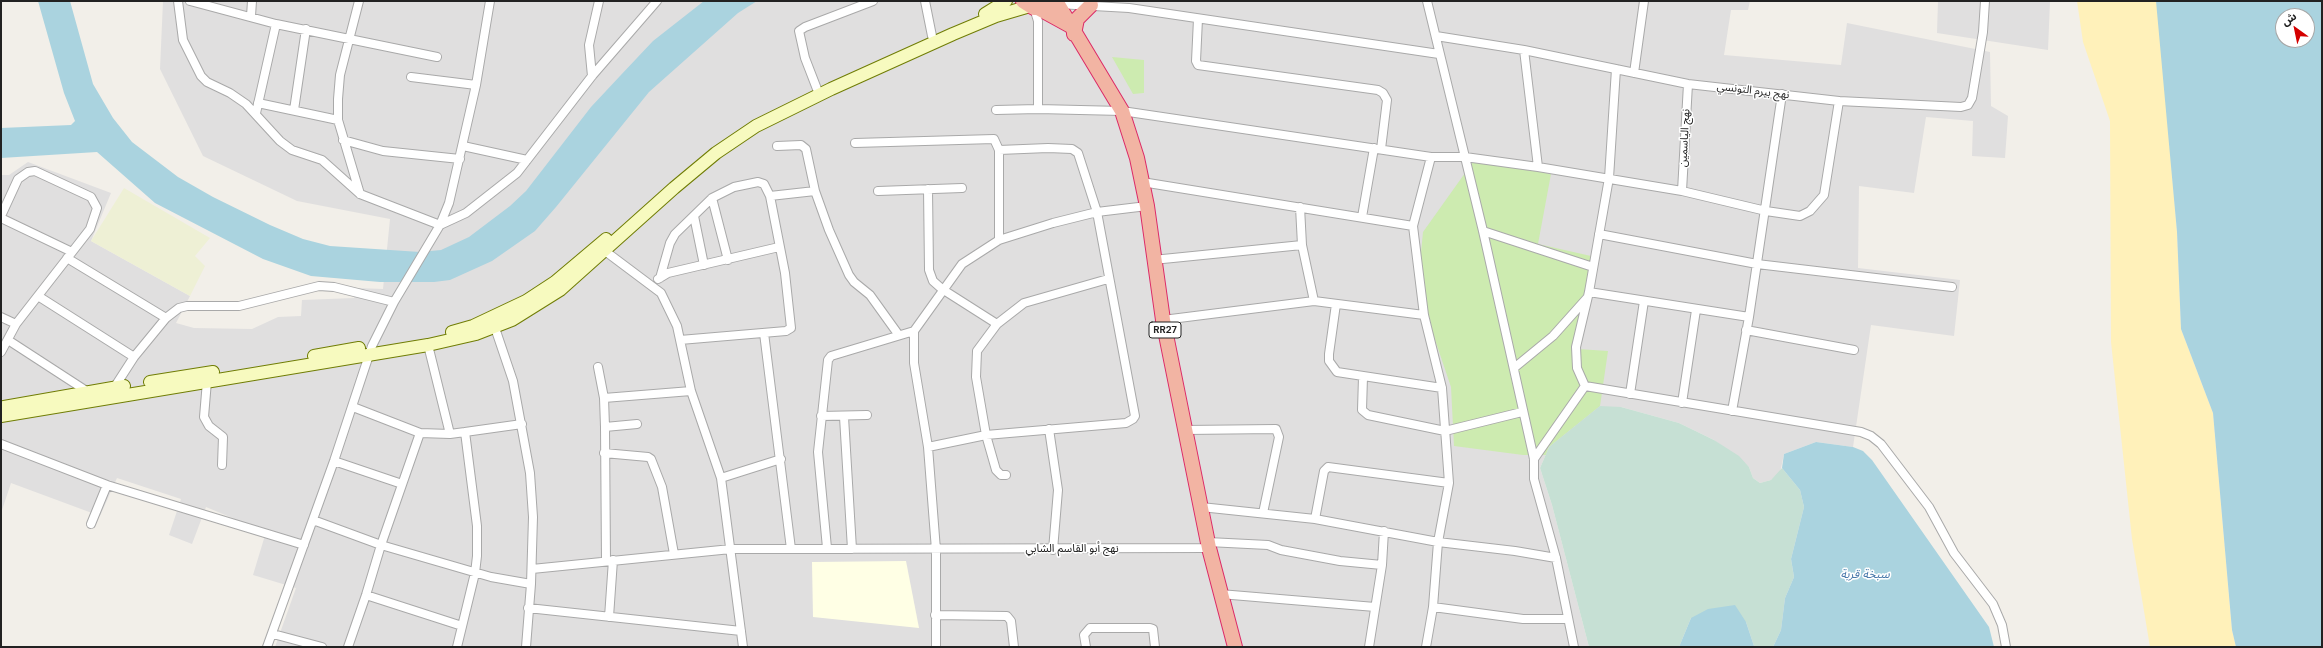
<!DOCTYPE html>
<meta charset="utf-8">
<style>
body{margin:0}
#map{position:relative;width:2323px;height:648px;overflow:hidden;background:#f2efe9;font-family:"DM Sans","Noto Sans Arabic",sans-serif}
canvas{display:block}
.frame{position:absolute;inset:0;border:2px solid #222;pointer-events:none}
.north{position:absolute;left:2275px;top:8px;width:40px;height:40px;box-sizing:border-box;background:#fff;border:1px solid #a7a7a7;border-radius:50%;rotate:327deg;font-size:11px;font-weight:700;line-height:16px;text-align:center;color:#222}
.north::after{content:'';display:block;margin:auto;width:14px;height:18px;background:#d40000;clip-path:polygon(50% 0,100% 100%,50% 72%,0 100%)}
</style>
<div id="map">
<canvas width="2323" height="648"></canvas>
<div class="frame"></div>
<div class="north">ش</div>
</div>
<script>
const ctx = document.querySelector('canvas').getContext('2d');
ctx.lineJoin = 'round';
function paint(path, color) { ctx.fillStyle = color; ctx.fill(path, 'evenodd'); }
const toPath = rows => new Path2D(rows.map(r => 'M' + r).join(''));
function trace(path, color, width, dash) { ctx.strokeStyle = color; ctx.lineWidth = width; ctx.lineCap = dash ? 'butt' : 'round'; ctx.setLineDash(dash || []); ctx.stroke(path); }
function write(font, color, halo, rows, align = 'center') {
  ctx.font = font + ' "DM Sans","Noto Sans Arabic",sans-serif'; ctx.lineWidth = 3; ctx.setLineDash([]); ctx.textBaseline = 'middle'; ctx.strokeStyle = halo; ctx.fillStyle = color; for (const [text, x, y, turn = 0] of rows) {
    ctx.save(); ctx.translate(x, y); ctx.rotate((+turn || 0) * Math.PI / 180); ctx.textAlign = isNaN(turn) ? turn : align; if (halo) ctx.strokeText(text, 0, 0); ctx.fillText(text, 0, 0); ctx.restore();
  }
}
paint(toPath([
 [163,1,1750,1,1748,10,1731,10,1724,55,1841,65,1847,23,1990,52,1991,106,2008,116,2005,158,1972,156,1973,121,1926,117,1914,193,1859,186,1858,268,1960,280,1954,336,1871,325,1853,447,1816,442,1784,454,1780,473,1771,480,1760,483,1753,478,1749,467,1714,440,1679,423,1621,407,1549,447,1540,468,1552,505,1589,647,275,647,296,588,253,575,266,532,206,507,192,544,169,535,181,499,117,478,100,516,11,483,1,513,1,175,9,175,28,162,111,193,91,241,190,296,176,323,194,328,252,329,278,317,301,316,302,300,354,298,357,288,383,289,390,219,297,201,203,156,160,69],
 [1938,1,2050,1,2048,50,1937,33]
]), '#e0dfdf');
paint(toPath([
 [906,561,919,628,813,617,812,562]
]), '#ffffe5');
paint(toPath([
 [124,188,210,238,195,256,205,266,190,296,91,241]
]), '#eef0d5');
paint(toPath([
 [1112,57,1144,60,1144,93,1133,94],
 [1475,159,1551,174,1538,244,1591,256,1578,349,1608,351,1600,406,1549,447,1546,455,1523,455,1454,446,1451,387,1428,319,1420,263,1423,232]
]), '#cdebb0');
paint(toPath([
 [1600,406,1621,407,1679,423,1714,440,1739,456,1749,467,1753,478,1760,483,1771,480,1782,468,1800,490,1804,507,1791,559,1794,577,1785,598,1781,630,1773,647,1754,646,1746,622,1691,618,1679,647,1589,647,1552,505,1540,468,1549,447]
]), '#c6e0d4');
paint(toPath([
 [2077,1,2156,1,2158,6,2177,232,2181,329,2213,413,2232,630,2236,647,2150,647,2132,539,2111,342,2110,121,2083,42]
]), '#fff1ba');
paint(toPath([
 [38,1,70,1,93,84,113,118,132,142,178,177,213,197,270,225,303,239,330,246,420,252,441,250,469,237,510,206,526,191,591,107,620,76,653,41,704,1,757,1,738,13,649,92,556,207,535,231,492,261,450,280,434,282,380,282,311,276,263,259,155,203,97,152,1,158,1,128,71,125,75,121,64,93],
 [2156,1,2322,1,2322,647,2236,647,2232,630,2213,413,2181,329,2177,232],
 [2283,16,2307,16,2307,40,2283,40],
 [1816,442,1853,447,1863,451,1872,460,1989,627,1994,647,1679,647,1691,618,1708,609,1735,605,1746,622,1754,646,1773,647,1781,630,1785,598,1794,577,1791,559,1804,507,1800,490,1782,468,1784,454]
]), '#aad3df');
const minor = toPath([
 [178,1,183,40,201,76,207,82,230,93,246,104,280,141,292,150,322,160,360,194,440,225,466,213,517,173,592,76,657,1],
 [190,1,276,24,437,57],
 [359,1,340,75,338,99,338,120,360,194],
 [925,1,932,36],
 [1427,1,1483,231,1534,459,1534,479,1556,558,1574,647],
 [1058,4,1129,8,1439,54],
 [1034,8,1038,21,1038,109],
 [251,16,252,1],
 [1198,19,1196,61,1198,65,1378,90,1383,93,1387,100,1381,149],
 [1436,36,1524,50,1688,84,1839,101,1961,107,1968,105,1972,98,1983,32,1985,1],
 [1524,50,1538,167],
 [1634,73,1644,1],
 [592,76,589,45,599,1],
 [411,77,476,85],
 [817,89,805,58,799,31,805,27,873,1],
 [258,103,338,120],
 [294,110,306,29],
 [996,110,1038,109,1122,111,1431,157,1465,157,1538,167,1682,191,1766,211,1800,216,1810,211,1824,195,1839,101],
 [256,113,276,24],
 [343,140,383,151,460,159],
 [855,143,994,139,999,150],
 [463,146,527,160],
 [777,146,801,145,806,149,815,191,829,230,849,275,854,282,870,295,898,334],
 [1142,182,1413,226],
 [928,189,929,270,933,281,942,289,997,324],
 [878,191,962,188],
 [1682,191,1688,84],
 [712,198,728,260],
 [1300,207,1302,245,1314,301],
 [1,216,18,179,28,172,35,171,91,197,97,208,90,229,16,324,1,352],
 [694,216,704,265],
 [1362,217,1374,148],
 [1,218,72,252],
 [1483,231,1593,267],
 [1599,234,1757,264,1952,287],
 [601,248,661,293,677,326,691,391,721,478,743,647],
 [67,258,166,318],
 [1153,260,1302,245],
 [660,278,670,243,675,234,712,198,734,187,758,182,764,184,770,196],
 [658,279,668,273,779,247],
 [1589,292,1749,317],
 [38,296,134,357],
 [1336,304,1329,354,1329,361,1337,372,1442,388],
 [1,317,16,324],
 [1163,320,1314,301,1424,315],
 [493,322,513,381,530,473,533,517,531,584,526,647],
 [1746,330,1854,350],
 [764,333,791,549],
 [8,340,88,392],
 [680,340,786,331,791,328,785,273,770,196,815,191],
 [428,345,450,434],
 [598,367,604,398,605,427],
 [1514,368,1553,336,1587,298],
 [1363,377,1362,410,1368,415,1445,431,1522,412],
 [207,381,204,417,209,426,223,437,222,465],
 [1585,386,1861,432,1871,436,1881,444,1929,507,1954,553,1993,604,2002,625,2006,647],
 [1585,386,1577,368,1576,347,1589,292,1609,178,1616,69],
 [114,388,134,357,166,318,179,308,187,306,239,306,319,286,334,287,394,302],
 [1630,394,1644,301],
 [604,398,691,391],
 [1682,403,1696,310],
 [353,407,420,433,450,434,465,432,477,526,477,556,475,573,457,647],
 [1732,411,1749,317,1782,94],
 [821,416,867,415],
 [844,417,852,549],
 [1049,429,1058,490,1053,550],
 [1185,430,1276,429,1279,437,1263,513],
 [465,432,522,424],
 [1,444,107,485,304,545],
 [928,447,986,435,1126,423,1133,419,1135,416,1097,212,1078,153,1072,149,1048,148,999,150,999,240],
 [604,453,648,457,651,459,662,487,674,554],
 [1534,459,1585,386],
 [334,461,402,484],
 [1006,475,1001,475,996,470,986,435,976,377,977,351,997,324,1024,303,1108,279],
 [721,478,781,459],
 [1201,507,1315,519,1438,542,1515,551,1556,558],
 [1315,519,1324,471,1328,467,1449,483],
 [313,520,381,545,491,577,531,584],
 [91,524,107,485],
 [1208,542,1268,545,1281,550,1340,561,1382,565],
 [827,548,818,452,828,360,831,356,914,331],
 [606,561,605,427,637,424],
 [532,569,731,549,1209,548],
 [1220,594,1375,607],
 [366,595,462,626],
 [1433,607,1523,619,1568,619],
 [528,608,741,631],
 [935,615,1007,616,1011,621,1014,647],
 [609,617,613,560],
 [273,634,322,647],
 [267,647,334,461,372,346,394,302,440,225,449,203,476,85,490,1],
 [348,647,366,595,381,545,420,433],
 [936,647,936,550,928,447,914,363,914,331,962,264,999,240,1053,223,1097,212,1147,206],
 [1086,647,1084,635,1090,628,1150,628,1153,629,1155,647],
 [1369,647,1382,565,1384,531],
 [1426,647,1433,607,1438,542,1449,483,1442,388,1424,315,1413,226,1431,157]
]);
const secondary = toPath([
 [985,14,1006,1],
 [452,332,473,326,526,301,555,282,606,239],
 [314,356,359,348],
 [150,382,213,372],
 [4,407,124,386],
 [1,416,428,345,476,334,512,320,560,290,674,188,716,153,756,126,831,89,953,34,996,16,1030,6]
]);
const trunk = toPath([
 [1023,1,1034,8,1046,5],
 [1056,1,1122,111,1137,158,1147,206,1163,320,1209,548,1235,647],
 [1038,8,1069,25],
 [1074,34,1077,19,1091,5]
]);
trace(minor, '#a9a9a9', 10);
trace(secondary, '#707d05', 14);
trace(trunk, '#dc2a67', 16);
trace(minor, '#fff', 8);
trace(secondary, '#f7fabf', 12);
trace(trunk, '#f2b4a3', 14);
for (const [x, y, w] of [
 [1165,330,32]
]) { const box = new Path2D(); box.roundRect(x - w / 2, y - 8, w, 16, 3); ctx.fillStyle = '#fff'; ctx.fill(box); trace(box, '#222', 1); }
write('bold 10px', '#222', null, [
 ["RR27",1165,330]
]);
write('11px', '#222', '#fff', [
 ["نهج بيرم التونسي",1753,91,7],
 ["نهج الياسمين",1685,138,-87],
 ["نهج أبو القاسم الشابي",1072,549]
]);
write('italic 12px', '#4a7aab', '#fff', [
 ["سبخة قربة",1865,575]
]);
</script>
